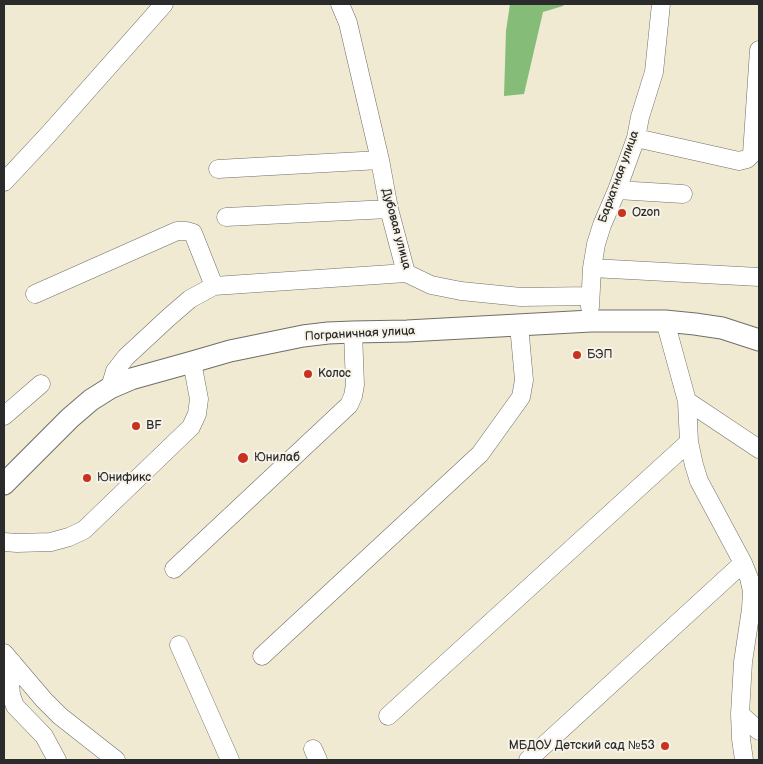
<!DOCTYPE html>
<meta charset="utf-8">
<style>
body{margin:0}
#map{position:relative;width:763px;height:764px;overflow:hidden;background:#f1ead3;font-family:"Balsamiq Sans",sans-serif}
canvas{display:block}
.frame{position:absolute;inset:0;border:5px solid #2b2b2b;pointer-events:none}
</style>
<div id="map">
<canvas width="763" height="764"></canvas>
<div class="frame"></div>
</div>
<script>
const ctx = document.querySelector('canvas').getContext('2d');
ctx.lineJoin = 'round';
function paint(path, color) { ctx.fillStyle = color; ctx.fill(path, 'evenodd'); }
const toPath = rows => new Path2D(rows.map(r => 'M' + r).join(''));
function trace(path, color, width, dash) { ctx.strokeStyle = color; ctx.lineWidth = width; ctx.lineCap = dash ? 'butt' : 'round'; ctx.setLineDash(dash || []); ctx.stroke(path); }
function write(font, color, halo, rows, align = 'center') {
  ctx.font = font + ' "Balsamiq Sans",sans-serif'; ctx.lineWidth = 4; ctx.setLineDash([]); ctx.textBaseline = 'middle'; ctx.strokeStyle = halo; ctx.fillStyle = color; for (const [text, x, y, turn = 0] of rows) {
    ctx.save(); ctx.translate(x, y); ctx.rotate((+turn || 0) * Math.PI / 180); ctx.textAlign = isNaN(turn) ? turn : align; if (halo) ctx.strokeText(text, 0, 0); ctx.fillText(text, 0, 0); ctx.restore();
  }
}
paint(toPath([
 [510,4,564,4,563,6,543,12,524,94,504,96,506,31]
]), '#84bc78');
const minor = toPath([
 [340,4,348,23,380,160,389,209,406,273,431,285,461,291,521,297,590,296],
 [636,138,739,161,747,159,752,154,759,50],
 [218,169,380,160],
 [4,182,47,136,164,4],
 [617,190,683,194],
 [226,217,389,209],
 [592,268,759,277],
 [35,294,177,231,186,231,193,233,214,286],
 [590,307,592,268,596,244,602,225,617,190,636,138,640,117,654,72,661,4],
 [665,321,687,401,689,442,694,465,699,481,743,563,749,578,752,591,751,609,743,662,740,714,741,739,744,760],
 [110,388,115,371,126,357,168,318,190,299,214,286,406,273],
 [687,401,759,449],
 [4,416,41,384],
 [4,542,17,543,51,542,69,537,84,530,191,427,197,414,199,399,192,362],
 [174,569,349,405,353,396,355,385,353,332],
 [179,645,230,760],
 [4,653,44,700,60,716,116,760],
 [262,656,480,454,521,397,524,380,519,325],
 [12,662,10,683,11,695,15,706,44,736,57,760],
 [740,714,759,731],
 [388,716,689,442],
 [313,749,318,760],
 [528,760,743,563]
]);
const major = toPath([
 [4,484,70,418,91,400,110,388,131,379,192,362,230,351,303,336,328,333,353,332,407,331,591,321,665,321,695,324,722,328,759,340]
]);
trace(minor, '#706e66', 19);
trace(major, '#706e66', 23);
trace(minor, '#fff', 18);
trace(major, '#fff', 21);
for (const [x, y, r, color] of [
 [622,213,5,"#c8321e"],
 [577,355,5,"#c8321e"],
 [308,374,5,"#c8321e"],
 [136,426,5,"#c8321e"],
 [243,458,6,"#c8321e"],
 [87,478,5,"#c8321e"],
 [665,746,5,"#c8321e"]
]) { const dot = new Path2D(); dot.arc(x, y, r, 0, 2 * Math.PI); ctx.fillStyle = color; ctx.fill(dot); trace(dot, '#f7f3e8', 2); }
write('12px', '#2b2b2b', '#f7f3e8', [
 ["Бархатная улица",619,177,-70],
 ["Дубовая улица",396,229,75],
 ["Пограничная улица",360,334,-3]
]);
write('12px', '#2b2b2b', '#f7f3e8', [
 ["Ozon",632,213],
 ["БЭП",587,355],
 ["Колос",318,374],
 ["BF",146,426],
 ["Юнилаб",254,458],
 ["Юнификс",97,478],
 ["МБДОУ Детский сад №53",655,746,"right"]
], 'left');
</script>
